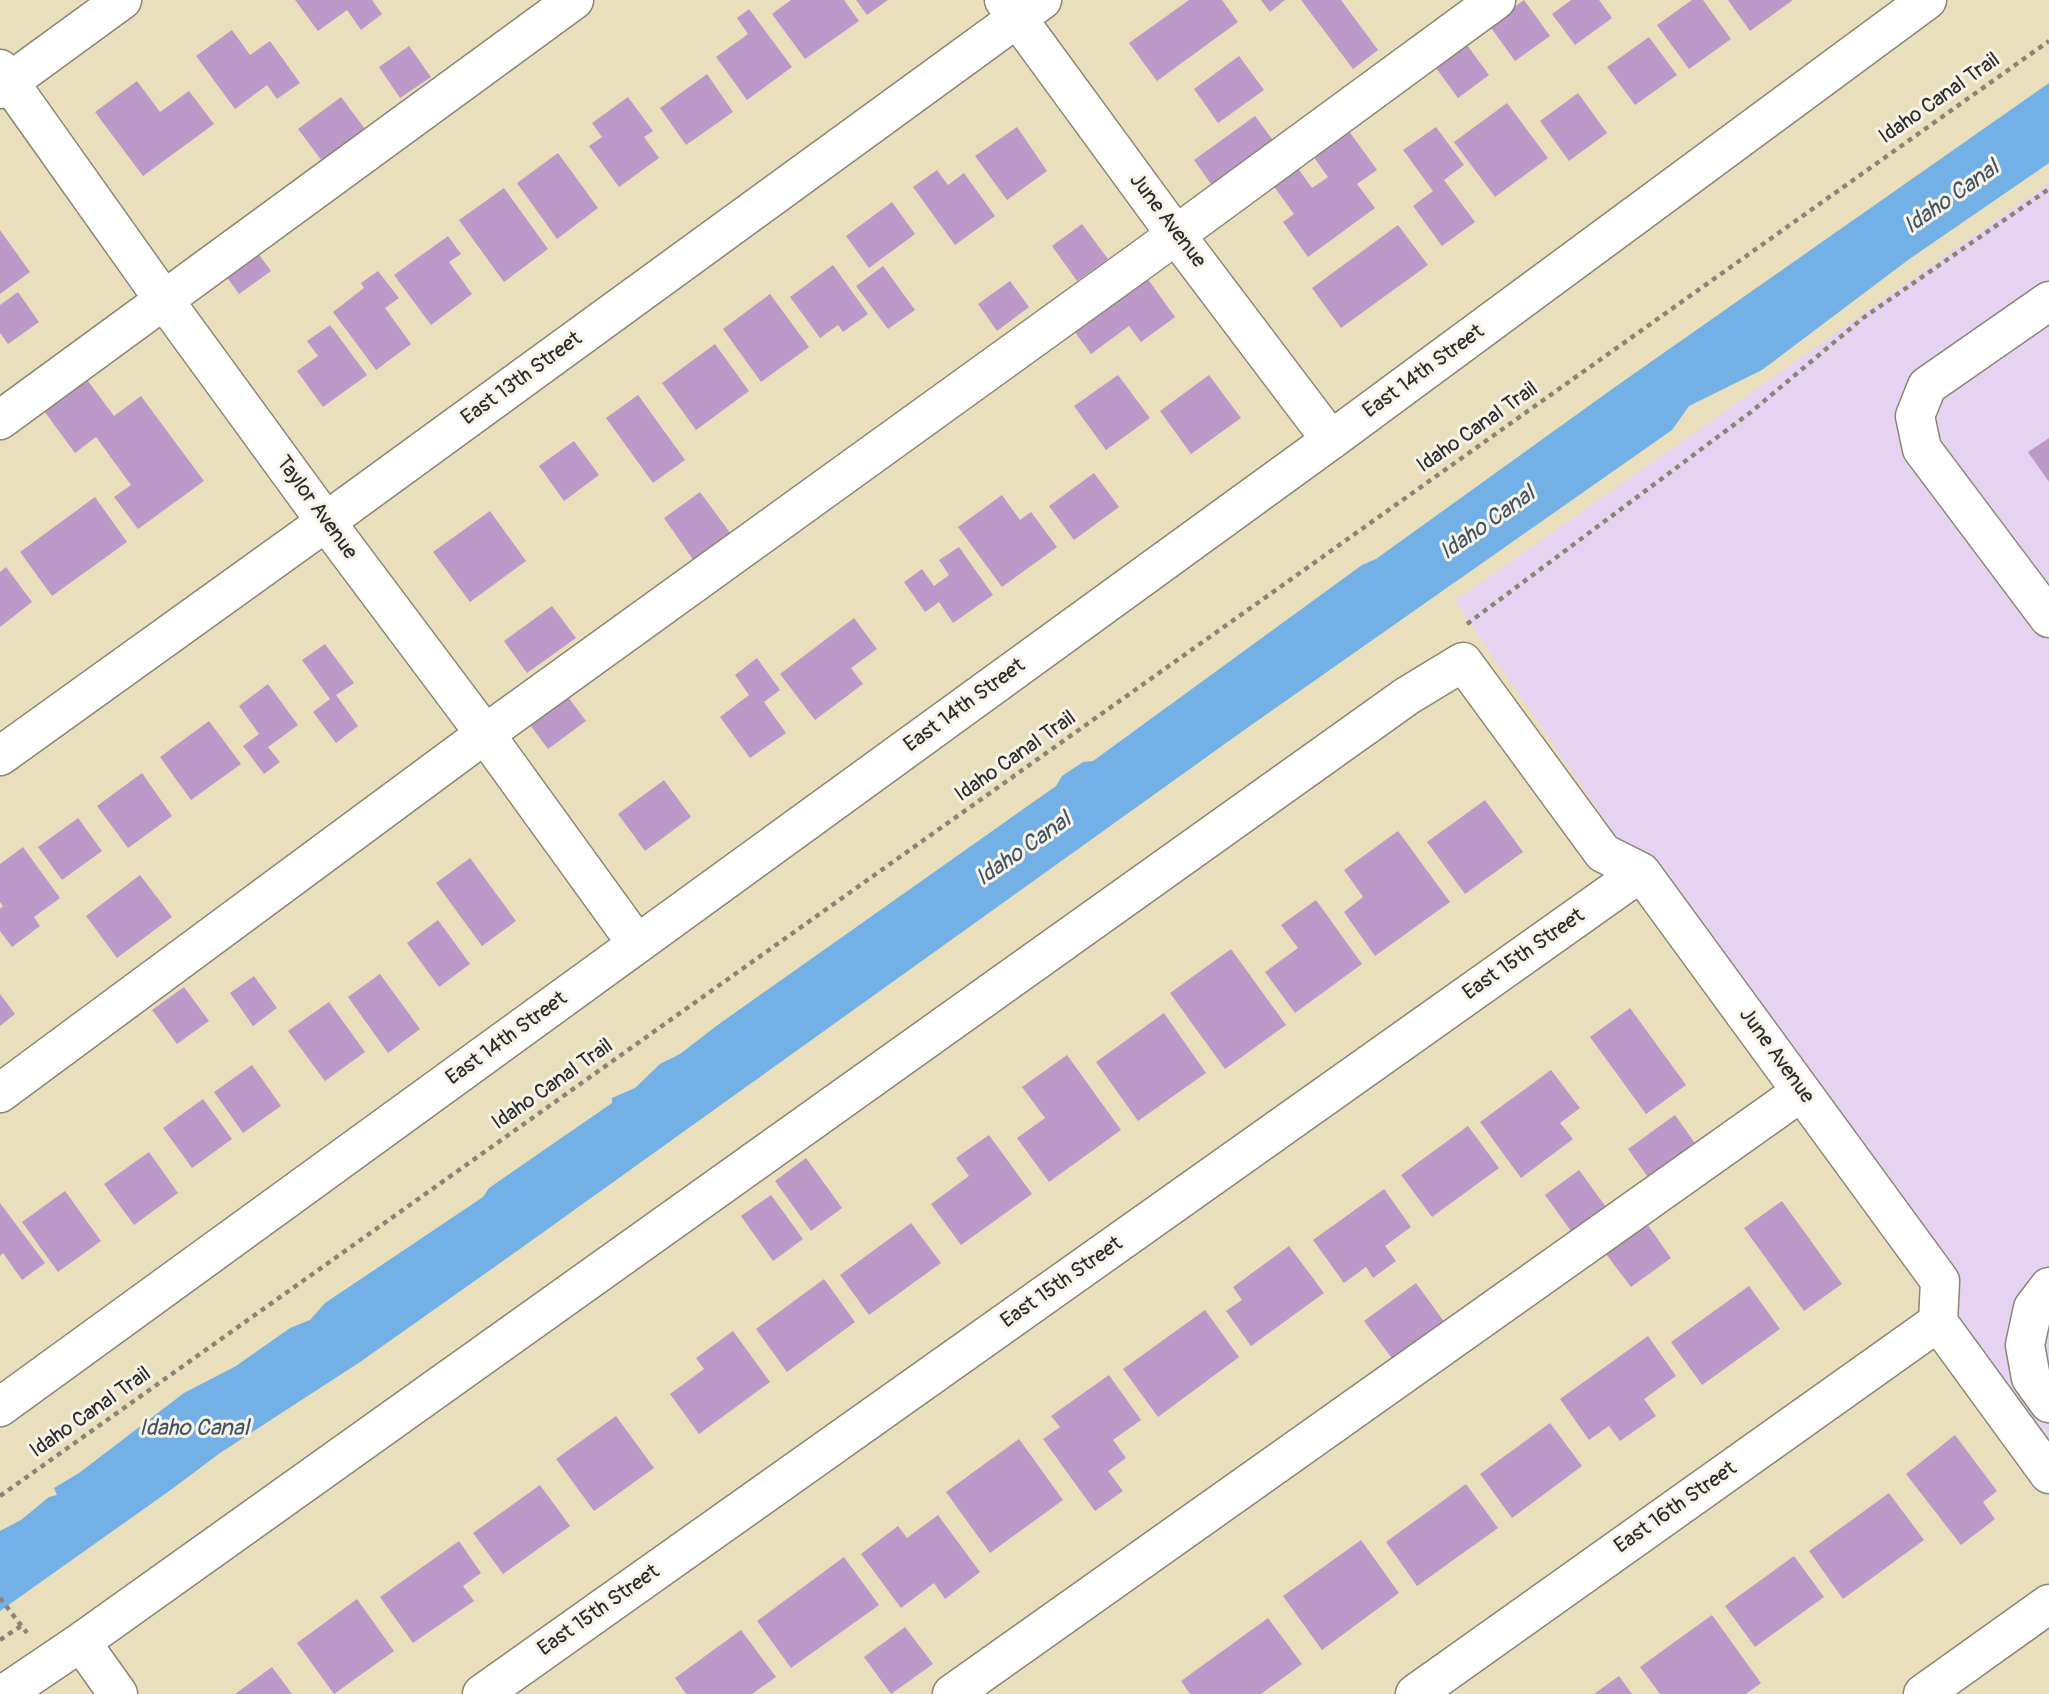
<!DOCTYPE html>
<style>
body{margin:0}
canvas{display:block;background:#eadfbc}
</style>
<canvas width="2049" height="1694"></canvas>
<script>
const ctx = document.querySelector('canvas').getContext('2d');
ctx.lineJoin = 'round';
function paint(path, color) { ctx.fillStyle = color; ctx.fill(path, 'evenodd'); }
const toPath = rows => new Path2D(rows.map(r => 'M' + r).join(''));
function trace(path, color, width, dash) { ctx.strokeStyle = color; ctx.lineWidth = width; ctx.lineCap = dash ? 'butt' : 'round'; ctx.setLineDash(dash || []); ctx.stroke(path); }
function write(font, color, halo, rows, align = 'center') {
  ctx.font = font + ' Pangolin,sans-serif'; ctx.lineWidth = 6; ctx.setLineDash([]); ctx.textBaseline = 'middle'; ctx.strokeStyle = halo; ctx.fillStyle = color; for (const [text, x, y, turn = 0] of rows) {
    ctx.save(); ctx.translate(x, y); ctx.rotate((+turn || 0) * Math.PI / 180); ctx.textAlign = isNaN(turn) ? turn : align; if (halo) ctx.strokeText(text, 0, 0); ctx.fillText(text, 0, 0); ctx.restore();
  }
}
paint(toPath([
 [2049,183,2049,1451,1938,1322,1940,1281,1641,872,1455,601]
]), '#e5d3f1');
paint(toPath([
 [2049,83,2049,163,1908,260,1762,370,1689,406,1672,430,1247,728,517,1251,360,1362,220,1453,172,1489,0,1611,0,1531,21,1520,49,1497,57,1495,54,1488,79,1473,184,1393,236,1366,290,1328,310,1320,325,1303,483,1197,489,1188,612,1103,612,1098,635,1088,660,1064,680,1054,719,1024,1056,786,1062,776,1083,762,1093,761,1362,565,1376,559,1615,387]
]), '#72b0e5');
paint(toPath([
 [295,0,372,0,382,14,361,30,347,10,318,31],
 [791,0,844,0,859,21,805,59,772,14],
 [856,0,888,0,867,15],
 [1189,0,1222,0,1238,22,1157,81,1129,43],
 [1261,0,1285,0,1270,12],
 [1301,0,1341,0,1378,50,1353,69],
 [1524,0,1550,36,1515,61,1489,25],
 [1571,0,1599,0,1612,18,1575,45,1552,14],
 [1692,0,1703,0,1731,39,1689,69,1657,25],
 [1728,0,1793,0,1750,31],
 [749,9,792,67,747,100,716,57,748,34,737,18],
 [232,30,250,55,270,41,300,83,277,99,267,85,235,109,196,56],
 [1649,37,1677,75,1635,105,1607,67],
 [1464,41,1489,75,1458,98,1433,64],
 [409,46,431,77,400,98,379,67],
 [1239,56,1264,90,1218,123,1194,89],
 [707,74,733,112,686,145,660,108],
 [137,81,160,112,189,91,214,124,143,176,95,112],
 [1578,93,1607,133,1569,161,1540,121],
 [341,97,368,133,325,165,298,129],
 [628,97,653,131,644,137,659,158,619,187,589,146,602,137,592,123],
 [1507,103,1548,158,1495,197,1454,142],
 [1255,116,1275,143,1213,187,1194,160],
 [1017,127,1047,171,1007,200,975,156],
 [1346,127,1377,170,1357,184,1375,208,1308,257,1283,222,1294,214,1270,181,1294,163,1312,188,1328,177,1310,152],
 [1436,127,1464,165,1444,180,1475,222,1442,246,1413,206,1433,191,1403,150],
 [558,153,598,208,557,239,517,183],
 [937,170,948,185,964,173,995,216,955,245,913,187],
 [504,188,548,249,504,282,459,220],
 [892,202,915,234,869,268,846,236],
 [1082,224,1108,259,1077,281,1052,246],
 [1398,225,1428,265,1341,328,1312,288],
 [0,230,30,272,0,294],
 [448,236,461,254,449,262,472,294,431,325,394,275],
 [257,252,271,271,239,294,226,276],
 [833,265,868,314,843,332,838,325,820,338,790,297],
 [883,266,915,310,888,329,856,286],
 [378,271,399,298,385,308,411,344,376,370,333,312,364,288,361,283],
 [1142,271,1175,317,1141,342,1129,326,1091,354,1069,324],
 [1010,281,1029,307,997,331,978,304],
 [18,292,39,322,8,344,0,333,0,305],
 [770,294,809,347,761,382,723,329],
 [330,325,367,375,323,407,297,371,318,356,307,341],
 [715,344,749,391,696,430,662,383],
 [82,373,114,416,141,396,204,481,138,529,114,497,131,485,96,437,75,453,39,404],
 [1118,375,1150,418,1106,450,1074,406],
 [1209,375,1241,418,1191,454,1160,411],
 [638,395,685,460,653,483,606,418],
 [2049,438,2049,482,2028,452],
 [574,441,599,475,564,501,539,466],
 [1094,473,1119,507,1074,540,1049,506],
 [700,492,731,534,694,561,664,518],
 [1002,495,1020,520,1031,512,1057,547,1002,587,958,527],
 [95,497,127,542,52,596,20,552],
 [490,511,526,561,470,602,433,552],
 [959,547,993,595,953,623,939,602,925,612,904,582,922,569,934,586,949,575,939,560],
 [6,567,32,602,0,627,0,572],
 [552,606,576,638,527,673,504,641],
 [854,618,877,649,851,668,863,684,815,720,780,674],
 [325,644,354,683,336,695,358,726,336,743,313,712,330,699,302,660],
 [757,658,780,690,764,702,786,733,750,758,720,717,749,695,735,675],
 [268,684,298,725,268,747,280,762,264,774,243,746,259,734,239,706],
 [565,693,586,721,548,749,527,721],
 [209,721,241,764,191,800,160,757],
 [142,773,172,816,128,848,97,806],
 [664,780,691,817,645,851,618,814],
 [1485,800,1523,852,1465,894,1427,842],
 [78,818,102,851,62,880,38,847],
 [1398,831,1450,902,1375,956,1344,912,1363,897,1344,870],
 [23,847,60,898,34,917,40,926,12,947,0,931,0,909,3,906,0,902,0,864],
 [470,858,516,921,482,946,436,883],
 [140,875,172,917,117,958,86,916],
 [1316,900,1362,964,1295,1013,1265,972,1298,948,1281,925],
 [438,920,470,964,439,987,407,943],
 [1231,949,1286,1025,1225,1069,1170,993],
 [380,974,420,1029,388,1053,348,997],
 [254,976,277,1008,253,1026,230,993],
 [184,987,209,1021,177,1044,152,1010],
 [0,994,15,1014,0,1026],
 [329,1002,365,1052,325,1081,288,1031],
 [1630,1008,1686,1085,1646,1114,1590,1037],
 [1164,1013,1206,1073,1138,1121,1096,1062],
 [1067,1055,1121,1130,1049,1182,1017,1138,1045,1118,1022,1087],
 [252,1065,281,1106,243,1133,214,1092],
 [1551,1070,1580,1108,1560,1123,1573,1139,1521,1178,1480,1122],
 [203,1099,232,1139,192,1168,163,1128],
 [1675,1115,1697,1146,1650,1180,1628,1149],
 [1468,1126,1499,1168,1432,1217,1401,1175],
 [989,1135,1032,1194,961,1245,931,1204,969,1176,956,1158],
 [149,1152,178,1193,134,1225,104,1184],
 [806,1158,842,1208,811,1231,775,1181],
 [1579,1170,1606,1207,1571,1231,1545,1195],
 [1384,1189,1411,1227,1385,1246,1396,1261,1373,1278,1366,1267,1344,1283,1313,1240],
 [65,1191,101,1241,58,1272,22,1222],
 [771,1195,803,1239,773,1261,741,1216],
 [1782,1201,1842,1284,1804,1311,1744,1228],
 [0,1203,45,1263,22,1280,3,1253,0,1256],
 [911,1223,941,1263,869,1315,840,1275],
 [1647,1224,1671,1258,1631,1287,1606,1254],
 [1289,1246,1324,1293,1251,1346,1226,1311,1242,1300,1233,1287],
 [824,1279,855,1322,787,1372,756,1329],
 [1416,1283,1445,1323,1394,1361,1364,1321],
 [1749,1286,1780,1329,1702,1385,1671,1342],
 [1205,1310,1239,1357,1158,1417,1123,1369],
 [733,1331,770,1382,699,1434,670,1394,704,1369,696,1358],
 [1648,1336,1676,1376,1644,1399,1656,1416,1620,1441,1609,1426,1589,1440,1560,1399],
 [1109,1375,1141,1420,1113,1440,1126,1458,1108,1471,1123,1491,1095,1511,1043,1439,1060,1427,1051,1416],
 [616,1416,654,1468,594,1511,556,1459],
 [1550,1423,1582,1466,1512,1518,1480,1474],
 [1955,1435,1997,1491,1983,1502,1995,1519,1961,1545,1906,1474],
 [1019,1439,1063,1500,990,1553,946,1492],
 [1466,1484,1498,1528,1417,1586,1386,1542],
 [540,1485,570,1526,503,1574,473,1533],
 [1889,1493,1924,1540,1843,1599,1809,1551],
 [938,1515,980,1572,945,1599,934,1583,901,1608,861,1554,898,1526,907,1538],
 [1361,1540,1399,1593,1322,1650,1283,1596],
 [459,1541,481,1573,463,1586,474,1601,413,1643,380,1597],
 [1794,1556,1824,1597,1755,1647,1725,1606],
 [844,1557,879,1605,791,1668,757,1621],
 [357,1599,394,1651,334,1694,297,1643],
 [1712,1615,1761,1683,1746,1694,1660,1694,1640,1667],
 [1268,1618,1302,1664,1261,1694,1190,1694,1181,1681],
 [905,1627,933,1664,891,1694,864,1657],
 [741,1630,776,1677,752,1694,686,1694,675,1678],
 [272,1667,292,1694,235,1694],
 [1619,1676,1632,1694,1594,1694]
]), '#bc99c9');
const minor = toPath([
 [1004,0,1176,235,1331,440],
 [0,69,164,300,326,522,485,734,637,944],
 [0,89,122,0],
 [2049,301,1927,386,1915,416,1922,449,2049,618],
 [0,420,574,0],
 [0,756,302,539,1042,0],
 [0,1093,485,734,1143,259,1496,0],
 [2049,1287,2033,1308,2025,1345,2031,1378,2049,1403],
 [0,1407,1331,440,1927,0],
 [81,1642,118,1694],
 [4,1694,81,1642,1407,696,1463,662,1603,853,1641,872,1940,1281,1938,1322,2049,1474],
 [482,1694,1641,872],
 [952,1694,1801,1092],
 [1415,1694,1938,1322],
 [1923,1694,2049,1604]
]);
trace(minor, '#8a8574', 41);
trace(toPath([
 [1467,624,1751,412,1863,318,2049,189],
 [0,1496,2049,41],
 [0,1598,27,1633],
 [0,1640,21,1626]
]), '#8a8574', 4.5, [5, 5]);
trace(minor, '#fff', 38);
write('21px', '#2b2b2b', '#f7f3e8', [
 ["Idaho Canal Trail",1940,99,-35],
 ["June Avenue",1167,221,53],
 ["East 14th Street",1424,372,-36],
 ["East 13th Street",522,379,-36],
 ["Idaho Canal Trail",1478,428,-35],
 ["Taylor Avenue",316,508,54],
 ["East 14th Street",965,706,-36],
 ["Idaho Canal Trail",1016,757,-35],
 ["East 15th Street",1524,955,-35],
 ["East 14th Street",507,1039,-36],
 ["June Avenue",1776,1056,54],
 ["Idaho Canal Trail",553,1085,-35],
 ["East 15th Street",1062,1283,-35],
 ["Idaho Canal Trail",91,1413,-35],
 ["East 16th Street",1676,1508,-35],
 ["East 15th Street",599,1611,-35]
]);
write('italic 23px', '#405363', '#f7f3e8', [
 ["Idaho Canal",1952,198,-35],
 ["Idaho Canal",1488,524,-35],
 ["Idaho Canal",1024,850,-35],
 ["Idaho Canal",194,1429]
]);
</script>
